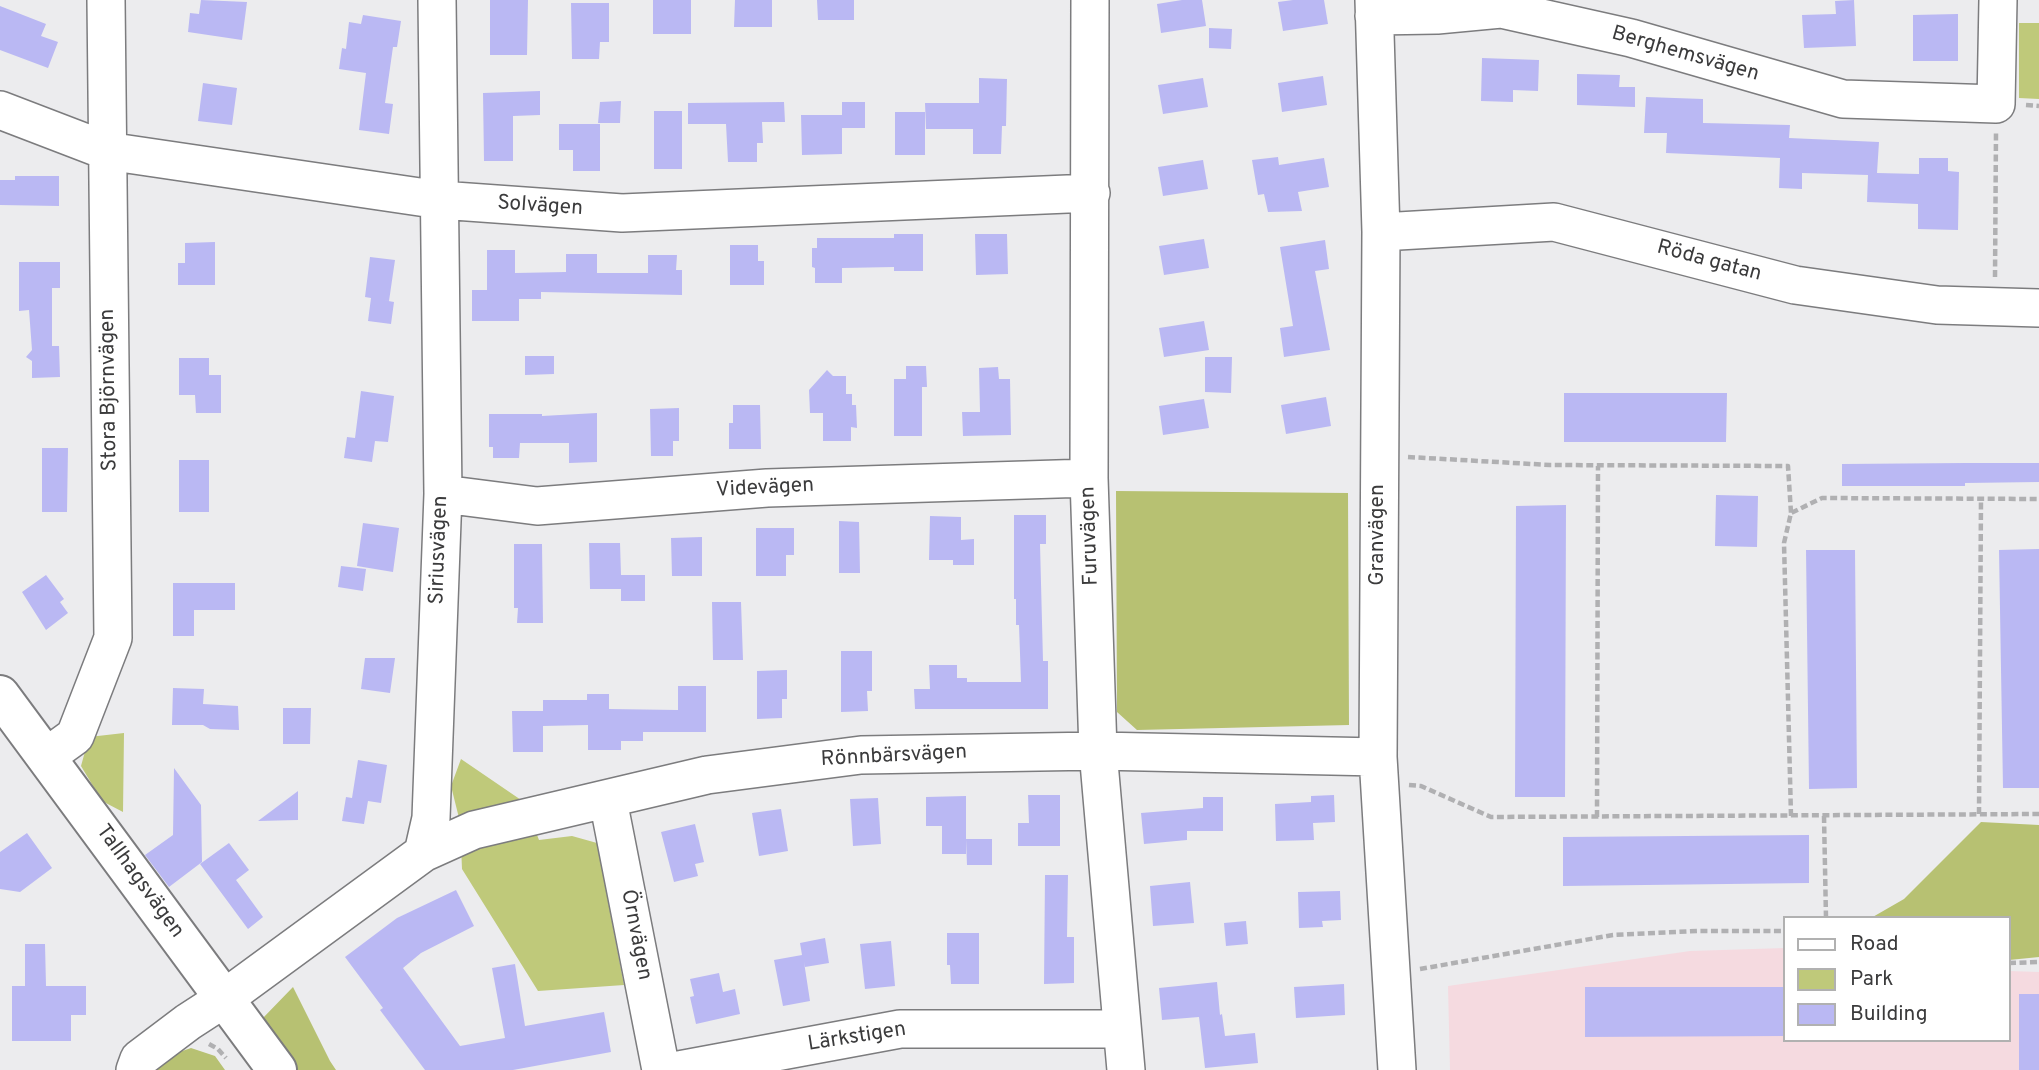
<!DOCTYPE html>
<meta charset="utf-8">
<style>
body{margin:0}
#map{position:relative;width:2039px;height:1070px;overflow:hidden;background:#ececee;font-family:Overpass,sans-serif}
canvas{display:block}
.legend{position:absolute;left:1783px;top:916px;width:228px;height:126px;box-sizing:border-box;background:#fff;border:2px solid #b1b1b1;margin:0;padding:9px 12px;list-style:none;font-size:21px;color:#3b3b3c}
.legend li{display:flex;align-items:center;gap:14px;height:35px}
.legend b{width:35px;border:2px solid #b1b1b1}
</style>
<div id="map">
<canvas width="2039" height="1070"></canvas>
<ul class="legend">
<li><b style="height:9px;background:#fff"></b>Road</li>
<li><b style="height:19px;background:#bfc97a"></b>Park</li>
<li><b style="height:19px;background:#bab8f3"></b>Building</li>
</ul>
</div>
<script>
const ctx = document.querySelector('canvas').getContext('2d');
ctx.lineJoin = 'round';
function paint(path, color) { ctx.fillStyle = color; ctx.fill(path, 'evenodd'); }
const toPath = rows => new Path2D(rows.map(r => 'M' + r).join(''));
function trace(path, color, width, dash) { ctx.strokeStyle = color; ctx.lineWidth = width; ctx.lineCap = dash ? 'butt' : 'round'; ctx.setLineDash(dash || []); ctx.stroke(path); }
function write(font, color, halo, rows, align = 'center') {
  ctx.font = font + ' Overpass,sans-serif'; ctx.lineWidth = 7; ctx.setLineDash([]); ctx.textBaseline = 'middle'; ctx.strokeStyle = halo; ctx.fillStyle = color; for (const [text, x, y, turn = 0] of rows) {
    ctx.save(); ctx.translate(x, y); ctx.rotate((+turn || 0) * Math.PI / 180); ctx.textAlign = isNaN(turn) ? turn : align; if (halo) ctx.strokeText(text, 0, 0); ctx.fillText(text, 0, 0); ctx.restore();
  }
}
paint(toPath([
 [1785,948,1785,1040,2009,1040,2009,971,2039,972,2039,1070,1450,1070,1448,986,1690,951]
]), '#f5dae0');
paint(toPath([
 [2019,23,2039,23,2039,99,2019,98],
 [124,733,123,812,102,801,81,766,89,737],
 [461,759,524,802,539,840,572,836,597,843,624,985,538,991,462,869,460,822,451,786]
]), '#bfc97a');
paint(toPath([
 [1116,491,1348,493,1349,725,1137,730,1117,712],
 [1981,822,2039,825,2039,957,2009,960,2009,918,1871,918,1904,899],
 [293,987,330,1061,336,1070,293,1070,261,1020],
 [191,1048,215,1056,225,1070,149,1070,153,1061]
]), '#b7c172');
paint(toPath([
 [201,0,247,2,242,40,188,32,190,13,199,14],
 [490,0,528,0,527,55,490,55],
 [653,0,691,0,691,34,653,34],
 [735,0,772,0,772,27,734,27],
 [817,0,854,0,854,20,818,20],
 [1182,0,1202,0,1206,26,1161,33,1157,4],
 [1293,0,1324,0,1328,24,1283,31,1278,2],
 [1854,0,1856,46,1804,48,1802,15,1836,14,1835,1],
 [571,3,609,3,609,42,600,42,599,59,572,59],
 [0,6,46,24,41,36,58,42,48,68,0,50],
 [1958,14,1958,61,1913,61,1913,15],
 [363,15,401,21,397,47,393,47,385,103,393,104,389,134,359,130,366,73,339,69,342,48,346,49,349,22,361,24],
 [1209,28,1232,29,1231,49,1209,48],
 [1482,58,1539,60,1538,91,1513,90,1513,102,1481,101],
 [1577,74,1620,75,1619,87,1635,87,1635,107,1577,105],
 [1323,76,1327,105,1282,112,1278,83],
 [979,78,1007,79,1006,126,1002,126,1001,154,973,154,973,129,926,129,925,103,979,103],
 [1203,78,1208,107,1163,114,1158,85],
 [203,83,237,88,232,125,198,121],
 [540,91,540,115,513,116,513,161,484,161,483,93],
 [1646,97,1703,99,1703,123,1790,125,1789,138,1879,142,1877,173,1919,174,1919,158,1948,158,1948,171,1959,172,1958,230,1918,229,1918,204,1867,202,1868,175,1802,173,1802,189,1779,188,1780,158,1666,153,1667,133,1644,133],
 [621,101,620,123,598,123,600,102],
 [784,102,785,122,762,122,763,143,757,143,757,162,728,162,726,124,688,124,688,103],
 [842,102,865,102,865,128,842,128],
 [654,111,682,111,682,169,654,169],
 [895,112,925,112,925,155,895,155],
 [801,115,842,115,842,154,802,155],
 [559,124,600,124,600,171,573,171,573,150,559,150],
 [1278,157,1279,165,1324,158,1329,187,1298,192,1302,211,1268,212,1264,194,1258,195,1252,160],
 [1203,160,1208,189,1163,196,1158,167],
 [15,176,59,176,59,206,0,205,0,180,15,180],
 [894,234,923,234,923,271,894,271,894,267,842,268,842,283,815,283,815,268,812,267,812,248,817,248,817,238,894,238],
 [975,234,1007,234,1008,274,976,275],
 [1204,239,1209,268,1164,275,1159,246],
 [1325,240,1329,269,1315,271,1330,350,1284,357,1280,328,1293,326,1280,247],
 [215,242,215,285,178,285,178,263,185,263,185,243],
 [730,245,758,245,758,261,764,261,764,285,730,285],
 [487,250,515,250,515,273,566,272,566,254,597,254,597,273,648,273,648,255,677,255,676,270,682,270,682,295,541,292,541,299,519,299,519,321,472,321,472,290,487,290],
 [370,257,395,260,389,301,383,300,394,302,391,324,368,321,371,298,365,297],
 [19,262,60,262,60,288,52,288,52,346,59,346,60,377,32,378,32,361,26,357,32,350,29,310,19,311],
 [1204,321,1209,350,1164,357,1159,328],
 [525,356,554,356,554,374,525,375],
 [1205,357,1232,357,1231,393,1205,392],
 [179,358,209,358,209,375,221,375,221,413,196,413,195,395,179,395],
 [906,366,926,366,927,387,922,387,922,436,894,436,894,379,906,379],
 [998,367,999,379,1010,379,1011,435,963,436,962,412,980,412,979,368],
 [827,370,833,376,846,376,846,394,852,394,852,405,856,405,857,428,851,427,851,441,823,441,823,413,810,413,809,390],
 [361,391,394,396,388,442,375,441,372,462,344,458,347,437,355,438],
 [1564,393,1727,393,1726,442,1564,442],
 [1326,397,1331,426,1286,434,1281,405],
 [1204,399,1209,428,1163,435,1159,406],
 [733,405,760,405,761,449,729,449,729,423,733,423],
 [679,408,679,441,673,441,673,456,651,456,650,409],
 [597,413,597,462,569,463,569,443,520,443,519,458,493,458,493,447,489,447,489,414,542,414,542,416],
 [42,448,68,448,67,512,42,512],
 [179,460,209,460,209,512,179,512],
 [1965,463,2039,463,2039,482,1965,483,1965,486,1842,486,1842,464],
 [1716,495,1758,496,1757,547,1715,546],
 [1566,505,1565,797,1515,797,1516,506],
 [1014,515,1046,515,1046,544,1040,544,1043,661,1048,661,1048,709,915,709,914,689,930,689,929,665,957,665,957,678,967,678,967,682,1021,682,1019,625,1016,625,1016,599,1014,599],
 [930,516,961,517,961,540,974,539,974,565,953,565,953,560,929,560],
 [839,521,859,522,860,573,839,573],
 [363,523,399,528,393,572,357,566],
 [756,528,794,528,794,555,786,555,786,576,756,576],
 [702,537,702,576,672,576,671,538],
 [589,543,620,543,621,575,645,575,645,601,621,601,621,589,590,589],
 [514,544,542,544,543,623,517,623,518,608,514,608],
 [2039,549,2039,788,2003,788,1999,550],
 [1806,550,1855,550,1857,788,1809,789],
 [341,566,366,569,363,591,338,587],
 [46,575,64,599,60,602,68,613,46,630,22,592],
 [173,583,235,583,235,610,194,610,194,636,173,636],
 [712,602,741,602,743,660,713,660],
 [841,651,872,651,872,691,867,691,868,711,841,712],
 [365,658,395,658,390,693,361,689],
 [787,670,787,699,782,699,782,718,757,719,757,671],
 [678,686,706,686,706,732,643,732,643,741,621,741,621,750,588,750,588,725,543,726,543,752,513,752,512,711,543,711,543,700,587,700,587,694,609,694,609,709,678,710],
 [173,688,204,689,203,704,238,706,239,730,210,729,203,725,172,725],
 [283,708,311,708,310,744,283,744],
 [358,760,387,765,381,803,368,801,364,824,342,821,346,797,352,798],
 [174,768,201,805,202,862,169,887,145,855,173,835],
 [298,791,298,820,258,821],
 [1028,795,1060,795,1060,846,1018,846,1018,823,1029,823],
 [1334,795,1335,822,1313,823,1314,840,1276,841,1275,804,1311,802,1311,796],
 [966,796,966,854,942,854,942,826,926,826,926,797],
 [1203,797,1223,797,1223,831,1187,831,1187,840,1144,844,1141,813,1203,808],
 [878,798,881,844,853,846,850,799],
 [781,809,788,851,759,856,752,813],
 [695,824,704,862,695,864,698,876,674,882,661,832],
 [27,833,52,868,20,892,0,889,0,852],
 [1809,835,1809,883,1563,886,1563,837],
 [966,839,992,839,992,865,967,865],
 [229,843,249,870,236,880,263,917,248,929,200,864],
 [1045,875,1068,875,1067,937,1074,937,1074,983,1044,984],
 [1190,882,1194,923,1153,926,1150,886],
 [456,890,474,926,421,953,403,968,460,1046,505,1038,492,968,515,964,525,1026,604,1012,611,1052,513,1070,425,1070,380,1010,383,1008,345,957,397,918],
 [1340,891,1341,920,1322,921,1323,927,1299,928,1298,892],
 [1246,921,1248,944,1226,946,1224,923],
 [947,933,979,933,979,984,951,984,950,965,947,965],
 [825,938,829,963,805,967,804,962,810,1001,783,1006,774,960,802,955,800,943],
 [891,941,895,986,865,989,860,944],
 [25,944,45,944,46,986,86,986,86,1015,71,1015,71,1041,12,1041,12,986,25,986],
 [719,973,723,992,735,989,740,1014,696,1024,690,997,694,996,690,979],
 [1217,982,1220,1015,1222,1014,1225,1036,1255,1033,1258,1063,1205,1068,1199,1017,1162,1020,1159,988],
 [1344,984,1345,1015,1296,1018,1294,987],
 [1585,987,1785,987,1785,1036,1585,1037],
 [2019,994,2039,994,2039,1070,2019,1070]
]), '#bab8f3');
const minor = toPath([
 [1090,0,1089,478,1098,751,1126,1070],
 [1374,0,1381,232,1378,757,1397,1070],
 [1374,16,1437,15,1501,9,1631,38,1843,99,1996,104,1998,0],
 [0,110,107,151,440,200,622,213,1091,193],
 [1381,232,1554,222,1795,285,1937,305,2039,308],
 [443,494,537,506,767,488,1089,478],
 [46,757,75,736,113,638,106,0],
 [608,800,661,1070],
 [423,853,474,830,707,775,861,755,1098,751,1378,757],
 [135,1070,139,1059,188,1022,225,998,423,853,431,818,443,494,437,0],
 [679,1070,900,1029,1122,1029]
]);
const major = toPath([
 [0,695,277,1070]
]);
trace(minor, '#7c7c7e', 40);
trace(major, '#7c7c7e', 42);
trace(toPath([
 [2026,105,2039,106],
 [1995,277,1996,132],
 [1408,457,1550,465,1788,466,1791,513],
 [1409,785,1421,786,1491,817,2039,814],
 [1979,814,1981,498],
 [1791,816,1784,543,1791,513,1822,498,2039,499],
 [1824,816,1826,918],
 [1597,817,1598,466],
 [2009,963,2039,962],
 [1420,969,1613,935,1697,931,1785,931],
 [209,1044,218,1049,226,1058]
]), '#b0b0b2', 4.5, [7, 3.5]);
trace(minor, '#fff', 37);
trace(major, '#fff', 38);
write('21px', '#3b3b3c', '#fff', [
 ["Berghemsvägen",1685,55,16],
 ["Solvägen",540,207,4],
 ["Röda gatan",1709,262,15],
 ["Stora Björnvägen",110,390,-91],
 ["Videvägen",765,489,-3],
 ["Granvägen",1379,535,-90],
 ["Furuvägen",1091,536,-92],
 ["Siriusvägen",440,550,-88],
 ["Rönnbärsvägen",894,757,-3],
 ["Tallhagsvägen",139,882,54],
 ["Örnvägen",635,935,79],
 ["Lärkstigen",857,1038,-9]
]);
</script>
